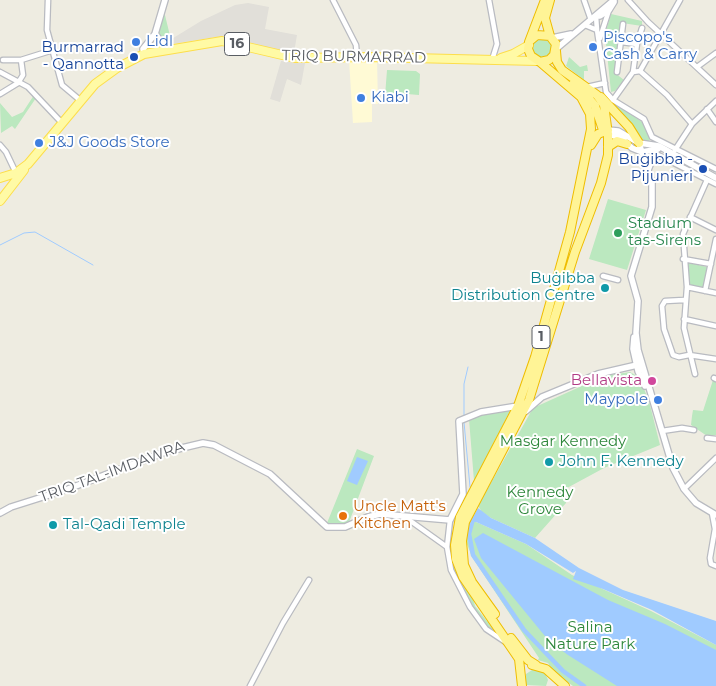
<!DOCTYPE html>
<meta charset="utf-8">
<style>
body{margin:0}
canvas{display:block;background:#eeece1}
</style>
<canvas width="716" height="686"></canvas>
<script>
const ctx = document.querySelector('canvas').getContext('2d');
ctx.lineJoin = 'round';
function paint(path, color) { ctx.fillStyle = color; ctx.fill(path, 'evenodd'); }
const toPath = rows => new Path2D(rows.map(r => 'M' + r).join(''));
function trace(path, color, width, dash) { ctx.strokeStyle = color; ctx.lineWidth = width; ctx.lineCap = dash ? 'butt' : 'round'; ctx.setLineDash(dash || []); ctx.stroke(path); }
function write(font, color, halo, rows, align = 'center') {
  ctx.font = font + ' Montserrat,sans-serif'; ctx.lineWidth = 4; ctx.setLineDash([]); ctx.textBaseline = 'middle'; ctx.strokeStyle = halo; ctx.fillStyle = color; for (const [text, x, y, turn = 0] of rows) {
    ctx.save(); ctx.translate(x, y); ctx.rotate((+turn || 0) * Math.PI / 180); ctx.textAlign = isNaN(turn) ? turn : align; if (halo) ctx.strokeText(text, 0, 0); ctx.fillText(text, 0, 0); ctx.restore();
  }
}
paint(toPath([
 [377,59,378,104,372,104,372,122,353,123,349,60]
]), '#fffad5');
paint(toPath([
 [248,3,269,7,265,29,297,35,294,53,266,47,238,39,216,37,172,44,170,40,201,21,235,5],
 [281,61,305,63,301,85,287,79,280,102,270,99]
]), '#e1dfd9');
paint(toPath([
 [164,11,172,44,167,45,158,33],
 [611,14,642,21,642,26,622,23,615,73,624,80,615,91,611,92,605,34],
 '532 48a10 10 0 1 1 20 0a10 10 0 1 1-20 0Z',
 [569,57,580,67,587,65,588,71,584,71,584,80,566,66],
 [387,70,416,71,420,74,419,95,407,94,406,97,385,96],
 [34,95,36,98,15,129,12,126,1,133,0,103,12,117,23,112],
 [615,103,642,122,650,138,649,143,642,142,613,105],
 [608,199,646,210,627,270,589,259],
 [685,262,707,267,703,289,690,286,686,280],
 [630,372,639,377,649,401,660,445,604,468,567,488,566,503,535,538,491,518,482,512,478,506,533,408,604,376],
 [713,380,716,381,716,435,707,436,691,425,692,416,693,410,703,411],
 [503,410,510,411,474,481,469,419,481,413],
 [357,449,374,456,348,525,331,526,327,523],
 [470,522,476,522,526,544,572,575,651,611,716,645,716,686,573,686,554,672,548,663,538,660,539,658,472,557,465,539,466,529],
 [452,552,458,574,473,598,475,606,498,635,489,629,473,609,451,566,449,553],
 [535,668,545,673,548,680,546,686,526,685,526,674]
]), '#bbe8bf');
paint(toPath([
 [357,457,368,461,357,485,347,481],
 [478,508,491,518,535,538,579,568,623,590,716,621,716,645,652,610,603,589,573,579,576,571,573,573,526,544,476,522,470,522],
 [483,533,608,600,665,624,716,650,716,686,617,686,568,655,549,641,481,558,474,539]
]), '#a0cbff');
trace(toPath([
 [0,245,24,233,35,232,93,265],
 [464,416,464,384,468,367],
 [464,422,470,487]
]), '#a0cbff', 1);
trace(toPath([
 [473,519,469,534,473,555,524,630,563,671,584,686]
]), '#a0cbff', 4.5);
const minor = toPath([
 [48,0,47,30,62,85,81,101],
 [333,0,356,45,357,57],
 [489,0,497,44,492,60],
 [584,0,591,20],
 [628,0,648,22,716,85],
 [596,16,597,30],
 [585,25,597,30,606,92,613,100,644,119,652,137,716,169],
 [600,38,609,10],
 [621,42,637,44],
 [3,60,21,60,53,50],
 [697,67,716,53],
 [640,71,667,95,692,124],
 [0,72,28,87,62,123],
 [617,72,623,24],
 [633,72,637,44,642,28],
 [587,87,605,83],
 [0,94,18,83,23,75,21,60],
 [613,100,633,72,640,71,680,0],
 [707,109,716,122],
 [0,145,6,152,16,173],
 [675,150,692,124,716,101],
 [644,158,658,155,716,184],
 [649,169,654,156],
 [690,217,716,230],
 [683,259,711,264],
 [603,276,618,280],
 [687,287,716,293],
 [705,291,716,239],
 [684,300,665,301,662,306,664,329,673,355,679,357,689,355,716,359],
 [684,319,716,326],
 [695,374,684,328,687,287,683,234,707,180],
 [714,378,716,379],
 [662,431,682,428,694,430],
 [707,438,716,439],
 [684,489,716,458],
 [712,513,715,529,710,558,711,564,716,566],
 [405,517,447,547,451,570,470,607,486,629,507,643],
 [447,547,450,520],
 [250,686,283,623,309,580]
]);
const tertiary = toPath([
 [596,16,600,16,609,10,614,2],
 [155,34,167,49],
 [552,38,571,34],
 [556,49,614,0],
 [144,54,143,49,155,34,165,0],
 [608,130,618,131,639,143,652,183,652,207,631,276,638,301,636,333,638,350,673,468,684,489,696,503,716,515],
 [608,134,621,138,632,148,642,152,658,149],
 [639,143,659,146,716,178],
 [634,337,633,349,638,371,645,386],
 [526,411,542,397,598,374,637,365,643,370],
 [0,513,11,507,68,489,165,452,203,443,214,445,270,474,327,527,345,527,368,517,380,514,450,520,463,494,459,421,481,412,518,406]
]);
const primary = toPath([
 [501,58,513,54,529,45],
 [0,178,16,173,28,164,95,84,117,68,144,54,222,41,295,58,370,57,537,61],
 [0,201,24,170]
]);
const trunk = toPath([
 [550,36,545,18,550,0],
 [531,40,537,35,550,36,556,44,554,55,549,60,540,62,531,56,528,49,529,42,545,0],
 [573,84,582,90,595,106,602,127,608,134],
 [601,97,629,127,639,143],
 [591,145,598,134,608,130],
 [608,147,617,141,627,144],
 [495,614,472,582,464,565,462,541,465,522,529,400,575,252,601,183,608,155,608,134,604,105,597,95,562,70,557,62,556,51],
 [511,638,528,660,536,665],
 [532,665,546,669,565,686],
 [522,686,519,659,463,577,456,559,455,545,460,517,518,406,535,357,570,232,591,129,590,114,581,97,540,62]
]);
trace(minor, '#b9bbc1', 7);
trace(tertiary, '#b9bbc1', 8);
trace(primary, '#fdde4b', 10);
trace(trunk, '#efbd00', 10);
trace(minor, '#fff', 4.5);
trace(tertiary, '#fff', 5.5);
trace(primary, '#fffaa5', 8);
trace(trunk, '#fff496', 8);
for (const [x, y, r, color] of [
 [136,42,5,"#3f7fe0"],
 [593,47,5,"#3f7fe0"],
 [134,57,5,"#1a4fb4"],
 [361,98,5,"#3f7fe0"],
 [39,143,5,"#3f7fe0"],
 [703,169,5,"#1a4fb4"],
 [618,233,5,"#2e9e5b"],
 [605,288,5,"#0f9aa8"],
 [652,381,5,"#d1479c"],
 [658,400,5,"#3f7fe0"],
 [549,462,5,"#0f9aa8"],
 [343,516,5,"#e8710a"],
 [53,525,5,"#0f9aa8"]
]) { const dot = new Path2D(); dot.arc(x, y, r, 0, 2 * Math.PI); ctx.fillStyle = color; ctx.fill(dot); trace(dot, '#fff', 2); }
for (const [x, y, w] of [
 [237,44,25],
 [541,337,18]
]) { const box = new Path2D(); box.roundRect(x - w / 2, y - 11.5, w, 23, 4); ctx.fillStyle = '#fff'; ctx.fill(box); trace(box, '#595d63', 1); }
write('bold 14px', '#595d63', null, [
 ["16",237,44],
 ["1",541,337]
]);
write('15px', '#366cbe', '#fff', [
 ["Piscopo's",603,38],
 ["Cash & Carry",603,55],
 ["Lidl",146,42],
 ["Kiabi",371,98],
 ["J&J Goods Store",49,143],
 ["Maypole",648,400,"right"]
], 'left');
write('15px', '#164399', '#fff', [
 ["Burmarrad",124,48],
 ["- Qannotta",124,65],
 ["Buġibba -",693,160],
 ["Pijunieri",693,177]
], 'right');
write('15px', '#595d63', '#fff', [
 ["TRIQ BURMARRAD",354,57,1],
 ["TRIQ TAL-IMDAWRA",112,472,-20]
]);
write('15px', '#27864d', '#fff', [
 ["Stadium",628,224],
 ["tas-Sirens",628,241]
], 'left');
write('15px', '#0d838f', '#fff', [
 ["Buġibba",595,279,"right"],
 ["Distribution Centre",595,296,"right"],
 ["John F. Kennedy",559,462],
 ["Tal-Qadi Temple",63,525]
], 'left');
write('15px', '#b23c85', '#fff', [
 ["Bellavista",642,381]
], 'right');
write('15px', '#2e873b', '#fff', [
 ["Masġar Kennedy",563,442],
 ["Kennedy",540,493],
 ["Grove",540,510],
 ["Salina",590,628],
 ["Nature Park",590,645]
]);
write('15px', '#c56008', '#fff', [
 ["Uncle Matt's",353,507],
 ["Kitchen",353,524]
], 'left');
</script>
